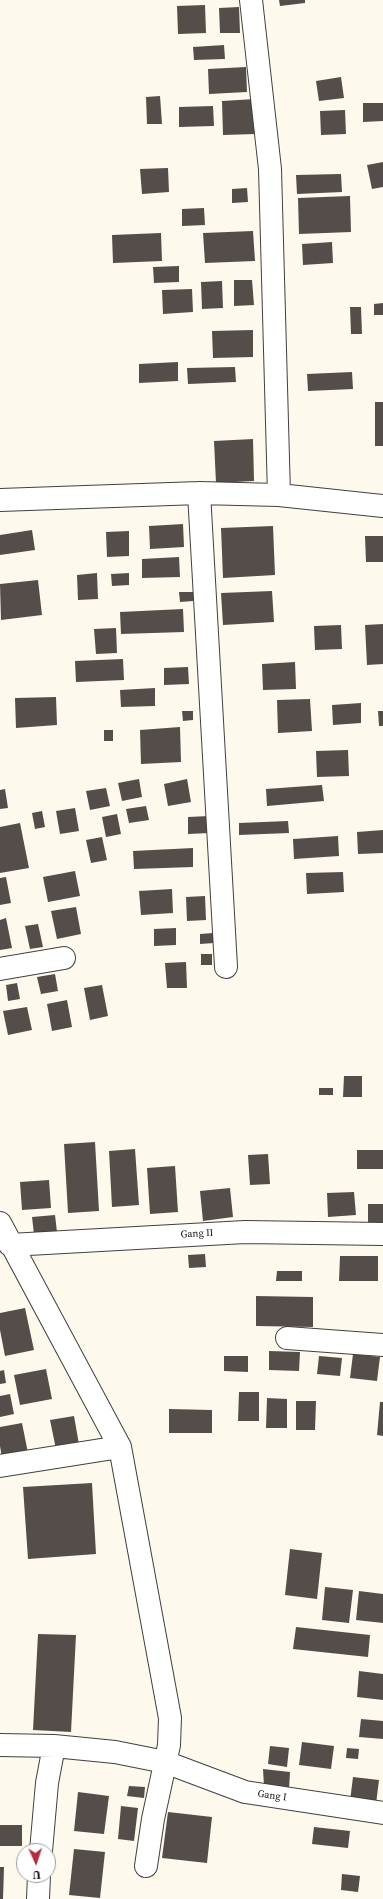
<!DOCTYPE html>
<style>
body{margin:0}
#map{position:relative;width:383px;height:1899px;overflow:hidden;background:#fef9ed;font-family:"Source Serif 4",serif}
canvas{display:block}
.north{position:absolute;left:16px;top:1843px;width:40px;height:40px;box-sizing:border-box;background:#fff;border:1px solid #9e9e9e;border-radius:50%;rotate:177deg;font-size:11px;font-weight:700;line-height:16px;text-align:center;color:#0d0d0d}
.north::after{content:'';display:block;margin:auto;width:14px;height:18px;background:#b52c40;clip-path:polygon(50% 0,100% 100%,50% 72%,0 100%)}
</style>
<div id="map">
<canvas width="383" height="1899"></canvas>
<div class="north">U</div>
</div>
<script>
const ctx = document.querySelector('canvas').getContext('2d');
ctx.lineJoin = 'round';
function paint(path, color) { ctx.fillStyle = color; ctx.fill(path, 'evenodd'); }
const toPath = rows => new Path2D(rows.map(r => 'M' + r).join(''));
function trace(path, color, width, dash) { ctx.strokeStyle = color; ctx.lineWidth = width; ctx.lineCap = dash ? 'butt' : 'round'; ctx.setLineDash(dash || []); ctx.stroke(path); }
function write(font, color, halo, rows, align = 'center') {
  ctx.font = font + ' "Source Serif 4",serif'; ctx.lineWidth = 4; ctx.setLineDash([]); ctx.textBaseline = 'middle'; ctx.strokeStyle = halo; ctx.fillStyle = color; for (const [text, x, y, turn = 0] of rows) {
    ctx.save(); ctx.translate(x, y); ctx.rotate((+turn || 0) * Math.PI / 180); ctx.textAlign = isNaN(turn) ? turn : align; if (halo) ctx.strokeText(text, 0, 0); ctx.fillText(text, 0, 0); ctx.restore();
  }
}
paint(toPath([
 [279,0,305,0,305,3,280,6],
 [205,5,206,33,178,34,177,6],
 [239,7,240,33,220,33,219,8],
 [224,45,225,59,194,60,193,47],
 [246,67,247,92,209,94,208,69],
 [341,77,344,98,319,101,316,81],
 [160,96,162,124,147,124,146,97],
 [255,99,256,134,223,135,222,101],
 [363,103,383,103,383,121,363,122],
 [213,106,214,126,179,127,179,107],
 [345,110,346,134,321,135,320,111],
 [383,162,383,187,372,189,367,165],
 [168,168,169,192,142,194,140,169],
 [341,174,342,192,297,194,296,175],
 [247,188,248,202,232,203,232,189],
 [350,196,351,232,299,234,298,198],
 [204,208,205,225,182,226,182,209],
 [253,231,255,261,205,263,203,233],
 [161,233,162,261,113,263,112,235],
 [332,242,333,263,303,265,302,244],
 [179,266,179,282,154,283,153,267],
 [234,280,252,280,254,305,234,306],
 [222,281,223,308,202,309,201,282],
 [192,289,193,312,163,314,162,290],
 [383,303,383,315,374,315,374,304],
 [350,307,361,307,362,334,351,334],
 [253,330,253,357,213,358,212,331],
 [178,362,178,381,139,383,139,364],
 [235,367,236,382,188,384,187,368],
 [352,372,353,389,308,391,307,374],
 [375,402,383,402,383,446,375,446],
 [253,439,254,481,216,483,214,441],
 [183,524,184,547,150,549,149,526],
 [273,526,275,575,223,578,221,528],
 [32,530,35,550,0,555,0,535],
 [129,531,129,556,107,557,106,532],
 [365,536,383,536,383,562,366,562],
 [179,557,180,577,142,578,142,559],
 [97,573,98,599,78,600,77,575],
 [129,573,129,585,112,586,111,574],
 [38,580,42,615,1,620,0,584],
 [272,591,274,622,223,625,221,593],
 [179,592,193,592,193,601,180,602],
 [183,609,184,632,121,634,120,612],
 [383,624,383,664,367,665,365,625],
 [341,625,342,649,315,650,314,626],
 [116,628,117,653,96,654,94,629],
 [123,659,124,680,76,682,75,661],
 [295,662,296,689,263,690,262,664],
 [188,667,189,684,164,685,164,668],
 [155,688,155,706,121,707,120,690],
 [56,697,57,725,16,728,15,698],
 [310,699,312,731,278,733,277,700],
 [361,703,361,723,333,725,332,705],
 [182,711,193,711,193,720,183,721],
 [378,711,383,711,383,726,379,726],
 [180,727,181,762,141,764,140,730],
 [104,730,113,730,113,741,104,741],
 [348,750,349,776,317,777,316,751],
 [139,779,142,797,122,801,118,783],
 [187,779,191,802,168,806,164,784],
 [322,785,324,801,267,806,266,789],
 [106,788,110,806,90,810,86,791],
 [5,789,8,808,0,809,0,790],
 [146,806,149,820,129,823,126,809],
 [75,808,79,831,60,834,56,811],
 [42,811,45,827,35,829,32,813],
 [117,814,121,834,106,837,102,817],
 [209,816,210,833,188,834,188,817],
 [288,821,289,833,239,835,239,823],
 [20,823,29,868,0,873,0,827],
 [383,830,383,853,358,854,357,832],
 [338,836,339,856,294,859,293,839],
 [102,837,107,860,91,863,86,840],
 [193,848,193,867,134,869,133,851],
 [75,871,80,896,48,902,43,877],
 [343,872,344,892,307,894,306,873],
 [6,877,11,903,0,905,0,878],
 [172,889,173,913,141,915,139,891],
 [205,896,206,920,187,921,186,897],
 [76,907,81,934,57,939,51,911],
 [6,918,12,948,0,950,0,920],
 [38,924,43,947,30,949,25,926],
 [176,928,176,945,154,946,154,929],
 [213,933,214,943,200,944,200,934],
 [201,954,212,954,212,965,201,965],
 [186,962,187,988,167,988,165,963],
 [55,974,58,991,41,994,37,977],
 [17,983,20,999,8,1001,6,985],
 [102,985,108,1016,90,1020,84,988],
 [67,1000,72,1027,52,1031,47,1004],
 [27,1007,32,1030,8,1035,3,1011],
 [344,1076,362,1076,362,1097,343,1097],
 [319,1088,333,1088,333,1095,319,1095],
 [95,1142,99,1211,68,1213,64,1144],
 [135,1149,139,1205,112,1207,109,1151],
 [357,1150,383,1150,383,1169,357,1169],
 [268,1154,270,1184,250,1185,248,1155],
 [175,1166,178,1212,150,1214,147,1168],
 [49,1180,51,1208,22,1210,20,1182],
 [230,1188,233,1217,203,1221,200,1191],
 [354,1192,356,1215,328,1217,327,1193],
 [368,1204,383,1204,383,1229,368,1229],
 [55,1215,57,1232,34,1234,32,1217],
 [205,1254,206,1267,189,1268,188,1255],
 [340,1256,378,1256,378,1281,339,1281],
 [277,1271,302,1271,302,1281,276,1281],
 [256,1296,313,1297,313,1327,256,1326],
 [25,1308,34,1350,5,1356,0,1330,0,1313],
 [269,1351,300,1352,299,1371,269,1370],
 [353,1354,380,1357,377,1381,350,1378],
 [224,1356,248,1356,248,1372,224,1371],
 [319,1356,342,1358,340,1376,317,1374],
 [46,1369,52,1399,20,1405,14,1375],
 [4,1370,6,1383,0,1384,0,1371],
 [239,1392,259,1392,259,1421,238,1421],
 [10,1394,14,1414,0,1417,0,1396],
 [267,1398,287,1399,287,1428,266,1428],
 [296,1401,316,1401,315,1430,296,1430],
 [380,1402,383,1402,383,1436,377,1435],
 [169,1409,212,1410,212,1433,169,1433],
 [74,1416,80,1450,57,1454,50,1420],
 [22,1423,28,1453,2,1458,0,1446,0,1427],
 [92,1483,96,1554,28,1559,23,1487],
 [290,1549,322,1553,317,1599,285,1595],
 [325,1587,353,1590,349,1623,322,1620],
 [359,1591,383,1594,383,1623,356,1620],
 [296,1627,370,1635,368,1657,293,1649],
 [38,1634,76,1635,71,1732,33,1730],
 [359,1671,383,1674,383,1700,357,1697],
 [361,1719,383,1721,383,1739,359,1737],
 [302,1742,334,1746,331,1769,299,1765],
 [270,1746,289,1748,287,1767,268,1764],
 [347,1748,359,1749,358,1759,346,1758],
 [263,1769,290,1772,289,1789,264,1786],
 [353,1777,379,1780,376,1804,350,1801],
 [129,1786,145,1787,144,1798,127,1796],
 [78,1792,109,1796,104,1834,74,1831],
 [121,1806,138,1808,134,1841,118,1839],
 [168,1812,212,1817,207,1863,162,1858],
 [0,1825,22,1825,22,1846,0,1846],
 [314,1827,350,1831,348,1848,312,1844],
 [74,1849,105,1852,100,1898,69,1895],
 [0,1867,4,1867,3,1899,0,1899],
 [342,1874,360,1876,358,1892,341,1890]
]), '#554d4a');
const minor = toPath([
 [251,0,270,169,279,495],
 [199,493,226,967],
 [0,500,199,493,279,495,383,506],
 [0,969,64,958],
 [0,1223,120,1447,170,1718,169,1745,153,1819,146,1866],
 [10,1245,245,1232,383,1234],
 [287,1338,383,1345],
 [0,1466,120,1447],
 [0,1745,54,1746],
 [41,1851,47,1783,54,1746,115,1752,165,1762,245,1792,383,1813],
 [38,1899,39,1875]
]);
trace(minor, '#404040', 24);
trace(minor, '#fff', 22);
write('10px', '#0d0d0d', '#fff', [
 ["Gang II",197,1234,-3],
 ["Gang I",272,1796,8]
]);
</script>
